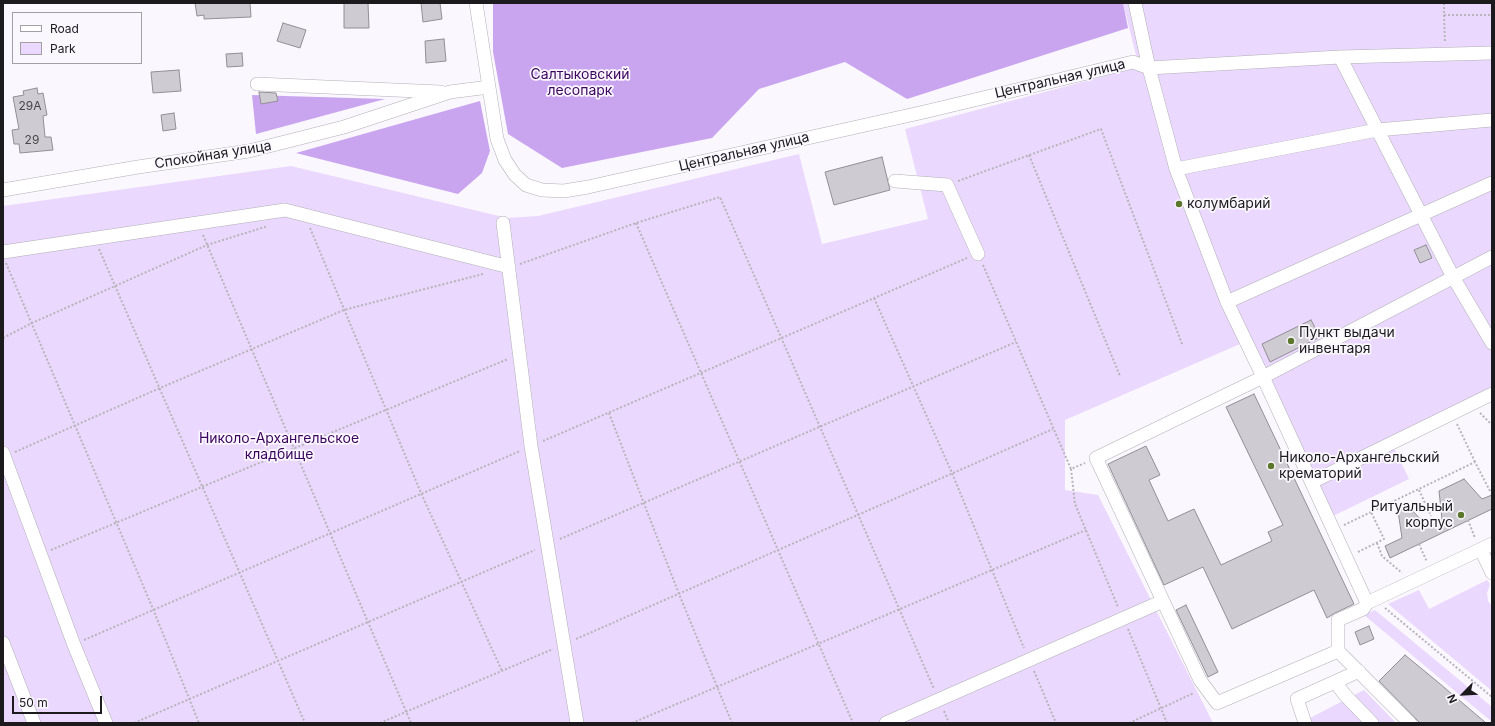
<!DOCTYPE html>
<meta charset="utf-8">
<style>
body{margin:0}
#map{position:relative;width:1495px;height:726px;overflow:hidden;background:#fbf7ff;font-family:Inter,sans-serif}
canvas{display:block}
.frame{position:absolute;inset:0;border:4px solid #1c1a1d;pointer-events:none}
.legend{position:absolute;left:12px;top:12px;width:130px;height:52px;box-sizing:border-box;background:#fbf7ff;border:1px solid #a29fa5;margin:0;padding:5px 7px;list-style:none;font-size:12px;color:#1c1a1d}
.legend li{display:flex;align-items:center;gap:8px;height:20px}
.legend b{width:20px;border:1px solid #a29fa5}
.north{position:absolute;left:1443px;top:674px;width:40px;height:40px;-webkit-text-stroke:3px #fbf7ff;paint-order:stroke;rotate:246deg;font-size:11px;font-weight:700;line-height:16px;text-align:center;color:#1c1a1d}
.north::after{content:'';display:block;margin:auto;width:14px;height:18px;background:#1c1a1d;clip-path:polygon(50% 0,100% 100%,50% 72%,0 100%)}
.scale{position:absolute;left:12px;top:696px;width:90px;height:18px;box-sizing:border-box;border:2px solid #1c1a1d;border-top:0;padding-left:5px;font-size:12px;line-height:14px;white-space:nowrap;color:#1c1a1d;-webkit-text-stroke:3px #fbf7ff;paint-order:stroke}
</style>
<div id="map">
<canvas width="1495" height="726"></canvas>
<div class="frame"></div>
<ul class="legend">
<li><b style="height:5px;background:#fff"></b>Road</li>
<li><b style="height:11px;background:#ead8fe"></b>Park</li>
</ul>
<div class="north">N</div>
<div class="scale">50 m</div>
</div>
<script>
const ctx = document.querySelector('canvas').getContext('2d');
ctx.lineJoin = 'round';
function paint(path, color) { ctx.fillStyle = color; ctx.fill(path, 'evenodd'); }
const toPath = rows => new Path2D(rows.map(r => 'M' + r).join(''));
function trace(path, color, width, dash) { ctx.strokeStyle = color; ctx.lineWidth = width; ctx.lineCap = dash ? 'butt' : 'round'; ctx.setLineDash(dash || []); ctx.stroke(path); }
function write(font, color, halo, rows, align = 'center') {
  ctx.font = font + ' Inter,sans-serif'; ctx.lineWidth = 3.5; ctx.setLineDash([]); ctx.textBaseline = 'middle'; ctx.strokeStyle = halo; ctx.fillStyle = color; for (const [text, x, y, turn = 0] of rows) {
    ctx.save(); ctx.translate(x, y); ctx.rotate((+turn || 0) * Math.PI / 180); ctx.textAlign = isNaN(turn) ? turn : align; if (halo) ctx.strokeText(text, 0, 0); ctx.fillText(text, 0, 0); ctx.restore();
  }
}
paint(toPath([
 [1123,3,1492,3,1492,398,1393,446,1409,479,1331,517,1247,341,1065,420,1065,490,1098,495,1213,723,3,723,3,206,291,166,507,218,538,216,799,154,822,244,928,219,905,129,1139,67],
 [1487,580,1490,584,1487,593,1488,601,1492,606,1492,691,1388,604,1419,590,1429,609],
 [1375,610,1492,707,1492,722,1364,615],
 [1364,690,1396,723,1295,723,1310,718]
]), '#ead8fe');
paint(toPath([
 [493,3,1123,3,1128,28,907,99,845,62,759,89,712,138,562,168,508,134,493,52],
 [252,95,385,99,256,134],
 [480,101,490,151,482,173,458,194,296,153]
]), '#c9a5ef');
const building = toPath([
 [195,3,250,3,251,17,204,19,204,15,197,16,195,3],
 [344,3,368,3,369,28,344,28,344,3],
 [421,3,440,3,442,19,423,22,421,3],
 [283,23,306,30,300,48,277,41,283,23],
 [444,39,446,61,426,63,425,41,444,39],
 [242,53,243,66,227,67,226,54,242,53],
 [179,70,181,91,153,93,151,72,179,70],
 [37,88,38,94,43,93,47,115,43,116,45,137,51,137,53,150,20,153,19,144,14,144,12,130,19,129,13,97,24,95,23,91,37,88],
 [259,92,276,93,278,101,261,104,259,92],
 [174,113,176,129,163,131,161,115,174,113],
 [882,157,890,190,834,205,825,172,882,157],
 [1426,245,1432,258,1420,263,1414,250,1426,245],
 [1311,320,1320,337,1270,362,1262,344,1311,320],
 [1254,394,1354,604,1335,613,1327,618,1314,590,1232,629,1203,567,1164,585,1108,464,1146,446,1160,475,1149,480,1168,521,1194,509,1221,565,1272,541,1268,532,1283,525,1226,407,1254,394],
 [1464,479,1482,499,1492,495,1492,509,1390,558,1385,546,1402,538,1398,511,1408,506,1427,526,1442,519,1439,491,1464,479],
 [1186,605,1218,672,1208,677,1176,610,1186,605],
 [1369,626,1374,639,1360,645,1355,632,1369,626],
 [1405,655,1439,683,1486,723,1420,723,1379,681,1405,655]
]);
paint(building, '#cecbd2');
trace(building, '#928e96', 1);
const minor = toPath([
 [476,3,497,139,505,160,515,175,526,185,542,190,564,191,588,187,924,112,1133,62,1149,68],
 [1135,3,1149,68],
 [1340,57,1453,277,1492,343],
 [257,84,441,92],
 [1176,169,1377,130,1492,120],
 [895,181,947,185,978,254],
 [3,190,138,167,249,151,344,127,450,92,489,87],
 [503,223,531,446,577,723],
 [3,252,285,210,509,267],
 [1492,257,1263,377,1367,603,1492,544],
 [1227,302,1492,183],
 [3,453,74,645,106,723],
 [1312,482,1492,394],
 [1481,550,1492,573],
 [3,643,34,723],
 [1338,651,1338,620,1363,609,1367,603],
 [1335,682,1345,695,1372,723],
 [886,723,1163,601],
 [1305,723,1297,699,1359,671],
 [1410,723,1338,651,1217,703,1200,680,1096,458,1263,377,1227,302,1176,169,1149,68,1340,57,1492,53]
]);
trace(minor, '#b2afb6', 14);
trace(toPath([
 [1444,3,1444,15,1492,15],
 [1444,15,1445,42],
 [1029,155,1120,376],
 [958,181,1101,129,1182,344],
 [636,223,853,723],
 [310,228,421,493,502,671],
 [203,235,411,723],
 [99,249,305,723],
 [6,263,153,609,199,723],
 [520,264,636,223,720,197,934,689],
 [983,265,1071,469,1085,463],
 [874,298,952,473,1024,648],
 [3,338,32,323,207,245,268,226],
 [609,413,679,594,732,723],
 [1480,413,1492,425],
 [1457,424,1475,462],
 [543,441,967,258],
 [15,452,160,388,344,310,483,274],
 [1071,469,1075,504,1118,607],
 [1419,490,1431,516],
 [1468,520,1475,538],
 [1344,525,1475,462,1490,491],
 [560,539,1016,342],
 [1377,543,1382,556,1402,573],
 [1419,544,1427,562],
 [51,550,508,359],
 [1358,552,1384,539,1371,512],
 [1385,608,1492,697],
 [1128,629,1167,723],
 [576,639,1053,429],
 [84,640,520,451],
 [1034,671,1056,723],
 [944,711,949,723],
 [134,723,535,550],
 [380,723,553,649],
 [632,723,1086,530],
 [1129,723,1194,693]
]), '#b7b4ba', 2, [2, 2]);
trace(minor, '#fff', 13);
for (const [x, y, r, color] of [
 [1179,204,4,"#5c772b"],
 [1291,341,4,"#5c772b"],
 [1271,466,4,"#5c772b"],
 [1461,515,4,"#5c772b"]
]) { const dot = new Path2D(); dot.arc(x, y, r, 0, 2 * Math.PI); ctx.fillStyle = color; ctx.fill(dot); trace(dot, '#fbf7ff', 1.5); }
write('12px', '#48464a', null, [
 ["29А",30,106],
 ["29",32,140]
]);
write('14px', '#3c045e', '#fbf7ff', [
 ["Салтыковский",580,75],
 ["лесопарк",580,91],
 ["Николо-Архангельское",279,439],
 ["кладбище",279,455]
]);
write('14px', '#1c1a1d', '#fbf7ff', [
 ["Центральная улица",1060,79,-13],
 ["Центральная улица",744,152,-13],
 ["Спокойная улица",213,155,-9]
]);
write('14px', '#1c1a1d', '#fbf7ff', [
 ["колумбарий",1187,204],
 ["Пункт выдачи",1299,333],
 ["инвентаря",1299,349],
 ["Николо-Архангельский",1279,458],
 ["крематорий",1279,474],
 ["Ритуальный",1453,507,"right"],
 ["корпус",1453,523,"right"]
], 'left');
</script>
